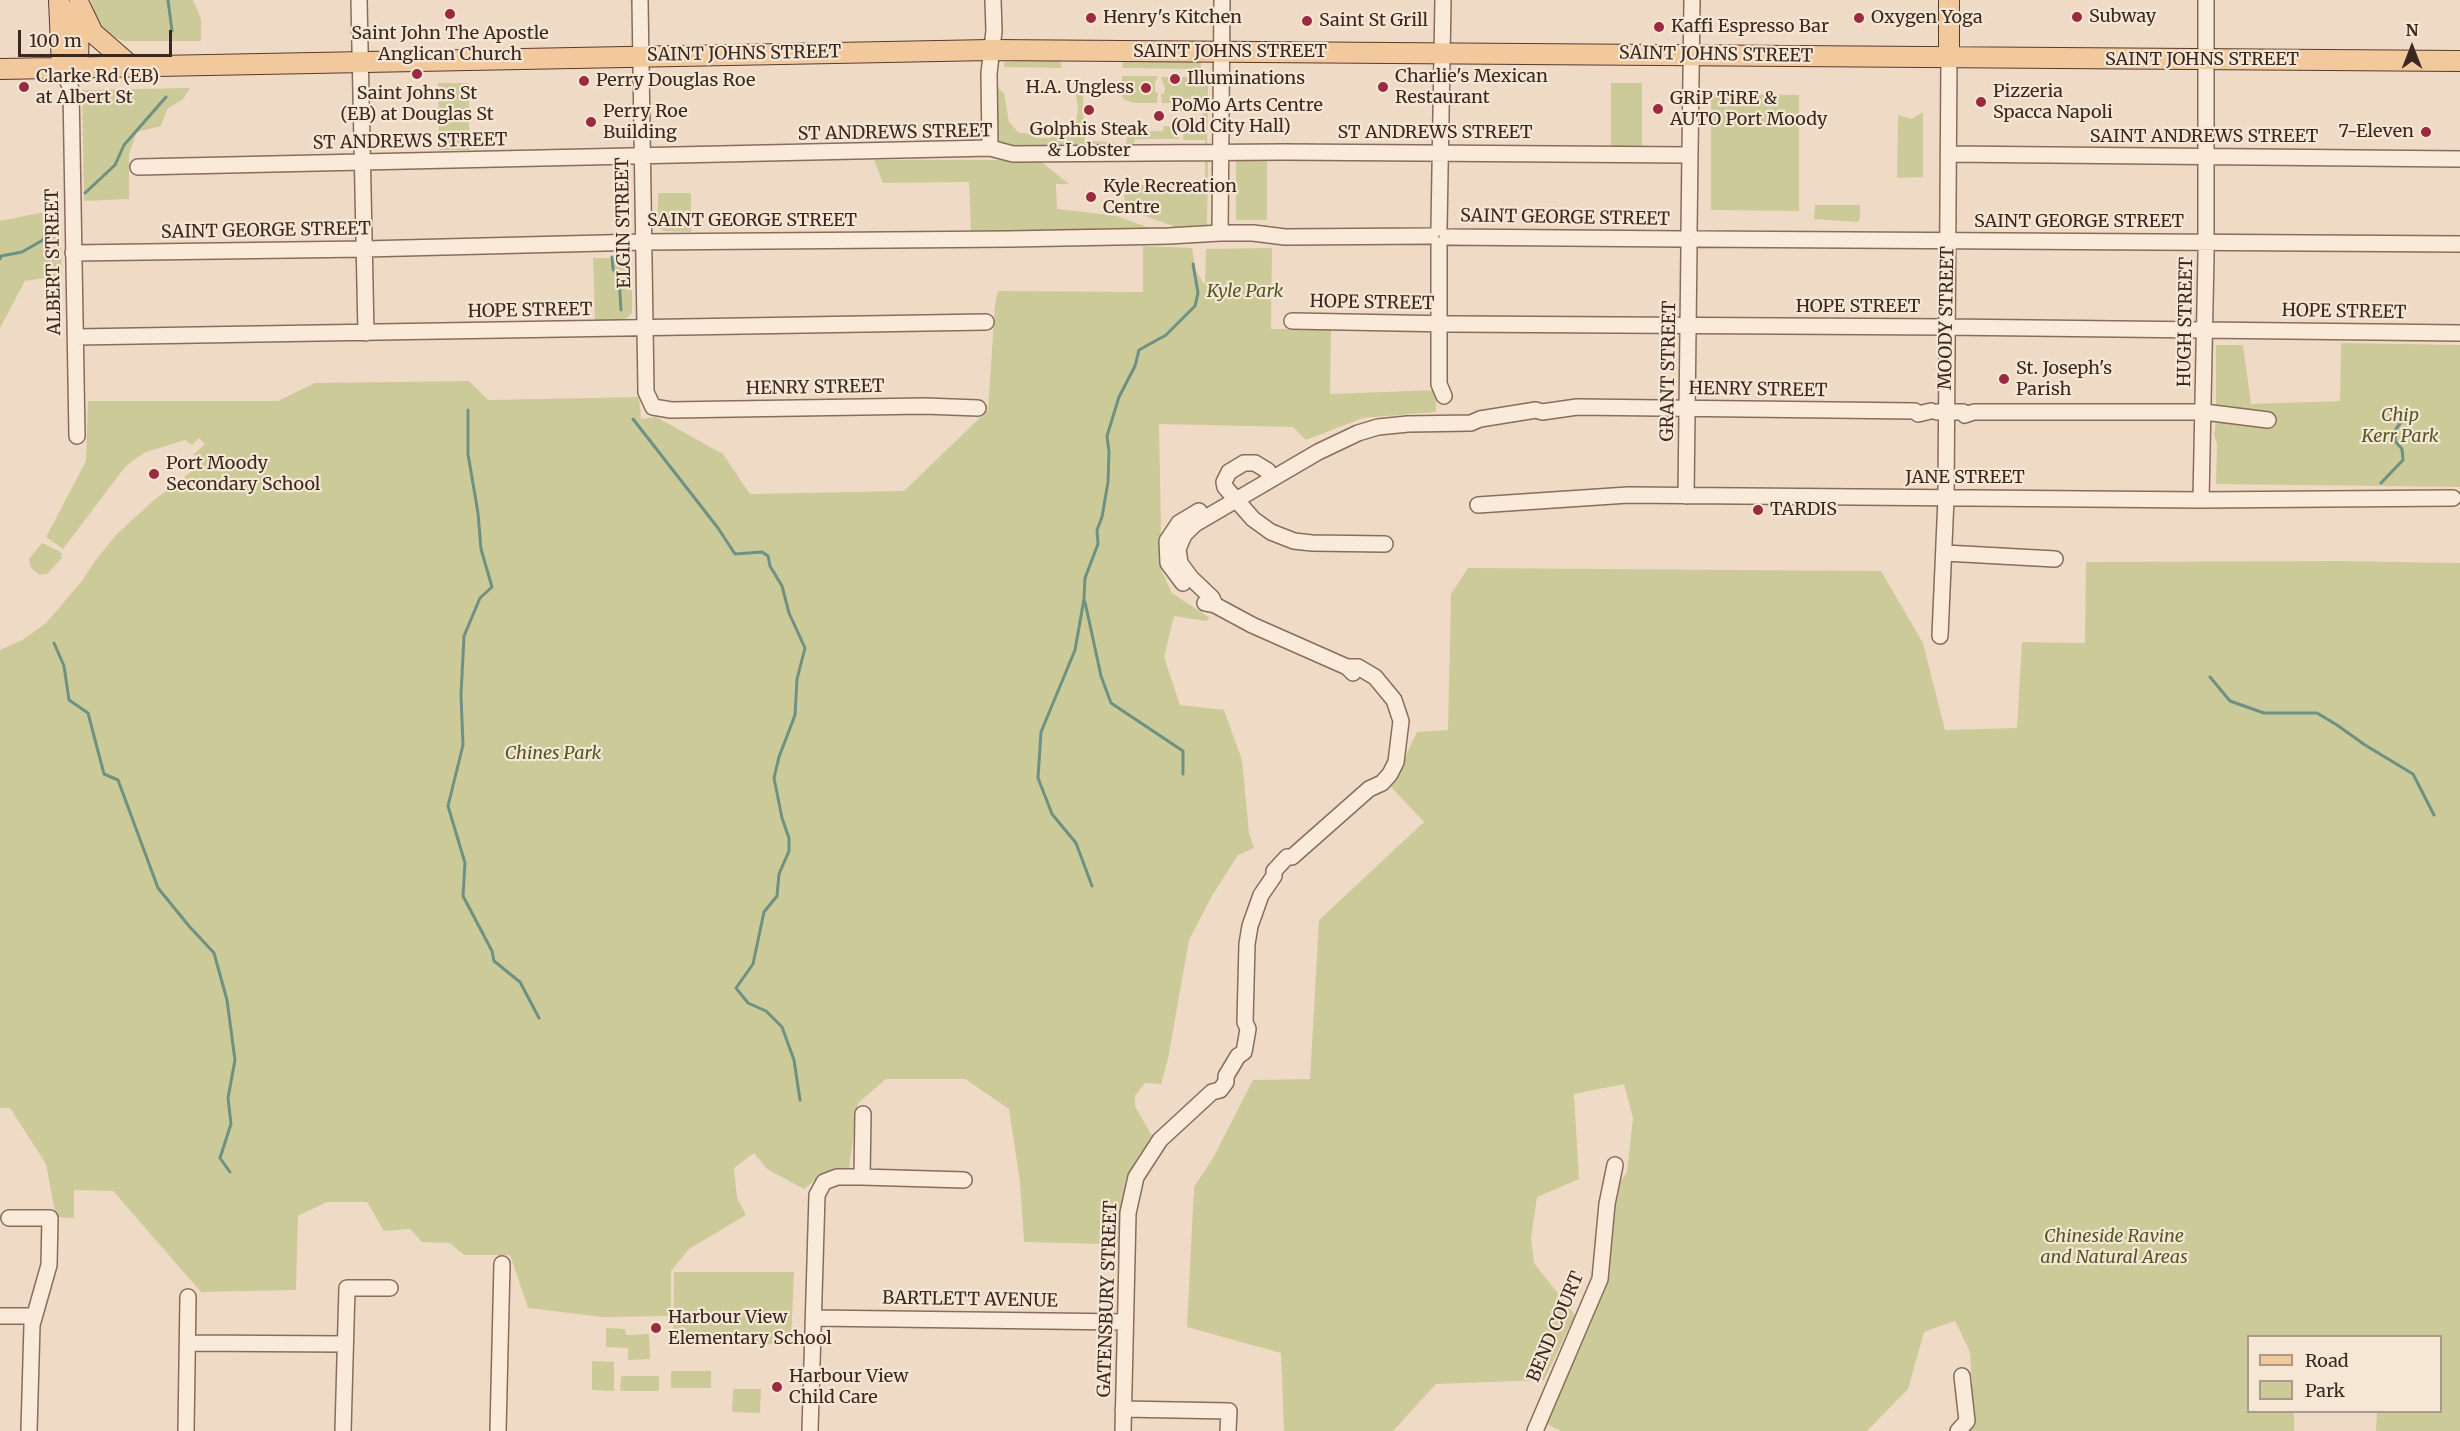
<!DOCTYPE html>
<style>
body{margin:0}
#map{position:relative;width:2460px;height:1431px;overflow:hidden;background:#efdbc5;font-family:Merriweather,serif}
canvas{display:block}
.legend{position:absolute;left:2247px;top:1335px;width:195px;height:78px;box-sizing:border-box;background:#f6e7d5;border:2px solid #ab9a8c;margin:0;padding:8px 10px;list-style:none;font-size:18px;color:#3a271f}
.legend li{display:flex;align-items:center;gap:12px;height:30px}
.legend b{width:30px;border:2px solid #ab9a8c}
.north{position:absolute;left:2382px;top:18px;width:60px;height:60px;-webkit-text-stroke:4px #f6e7d5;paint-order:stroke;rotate:0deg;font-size:16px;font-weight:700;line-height:24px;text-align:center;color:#3a271f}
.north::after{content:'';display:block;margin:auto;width:21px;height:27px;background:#3a271f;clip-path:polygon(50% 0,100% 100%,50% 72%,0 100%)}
.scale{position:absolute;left:18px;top:30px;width:154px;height:27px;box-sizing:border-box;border:3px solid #3a271f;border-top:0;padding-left:8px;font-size:18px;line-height:21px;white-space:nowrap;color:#3a271f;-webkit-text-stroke:4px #f6e7d5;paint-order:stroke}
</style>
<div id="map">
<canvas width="2460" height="1431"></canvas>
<ul class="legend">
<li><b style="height:8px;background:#f2c89d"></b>Road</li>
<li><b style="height:16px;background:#cdca99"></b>Park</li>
</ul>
<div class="north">N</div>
<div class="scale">100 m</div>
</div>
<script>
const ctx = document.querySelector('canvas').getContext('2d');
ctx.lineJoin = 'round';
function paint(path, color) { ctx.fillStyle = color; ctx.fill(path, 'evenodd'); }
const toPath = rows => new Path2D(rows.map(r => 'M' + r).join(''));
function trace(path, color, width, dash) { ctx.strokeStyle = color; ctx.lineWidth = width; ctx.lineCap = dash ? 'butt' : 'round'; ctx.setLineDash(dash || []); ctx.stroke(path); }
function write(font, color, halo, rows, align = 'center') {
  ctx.font = font + ' Merriweather,serif'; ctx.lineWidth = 4.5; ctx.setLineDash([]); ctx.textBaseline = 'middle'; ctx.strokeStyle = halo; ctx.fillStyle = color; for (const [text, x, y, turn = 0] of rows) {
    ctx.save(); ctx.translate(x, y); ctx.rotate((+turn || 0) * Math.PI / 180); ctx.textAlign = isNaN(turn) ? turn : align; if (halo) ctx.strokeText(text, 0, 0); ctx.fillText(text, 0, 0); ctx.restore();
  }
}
paint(toPath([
 [91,0,193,0,201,19,201,41,124,41,109,36,101,27,93,11],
 [1019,61,1060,61,1062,68,1004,67,1004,62],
 [1123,61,1201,62,1201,69,1122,68],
 [1122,76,1158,76,1155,82,1155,92,1158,93,1157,103,1134,103,1125,100,1122,97],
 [1161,77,1200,77,1200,85,1205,85,1208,77,1208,106,1186,106,1186,111,1177,111,1177,103,1162,103,1161,94,1164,94,1165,88],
 [438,83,469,83,469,150,439,150],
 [1611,83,1642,83,1642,146,1611,146],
 [1078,86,1083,88,1083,91,1084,130,1087,130,1084,141,1114,142,1112,146,1008,146,998,140,995,95,998,88,1004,93,1009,122,1018,132,1033,135,1035,138,1050,138,1053,134,1070,136,1075,128,1078,109,1075,90],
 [190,88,183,99,167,109,161,126,137,132,129,154,129,199,84,201,82,90],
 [1711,94,1799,95,1799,211,1711,210],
 [1203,111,1208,111,1207,146,1205,147,1205,140,1183,140,1184,125,1202,126],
 [1923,112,1923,177,1897,178,1898,115,1912,119],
 [1164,126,1174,127,1174,132,1179,132,1179,139,1135,139,1134,145,1126,145,1127,135,1130,132,1163,131],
 [1236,159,1267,159,1267,220,1236,220],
 [874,160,1039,160,1069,184,1056,184,1057,209,1117,216,1152,229,971,231,969,182,883,183],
 [1205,162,1208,162,1207,226,1200,229,1175,229,1173,226,1125,209,1124,193,1130,192,1135,185,1205,185],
 [658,193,691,193,691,232,664,231,658,227],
 [1815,205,1860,205,1860,219,1858,222,1814,219],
 [44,212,60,214,62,275,25,281,0,328,0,221],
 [1143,246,1192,248,1196,271,1205,285,1206,249,1272,248,1271,329,1331,329,1330,394,1436,390,1436,412,1363,418,1306,440,1293,427,1159,424,1161,530,1159,565,1172,593,1210,618,1206,621,1174,616,1164,657,1180,705,1224,710,1242,760,1249,833,1254,848,1238,855,1213,894,1189,940,1168,1059,1161,1084,1145,1083,1135,1096,1135,1106,1152,1136,1133,1165,1121,1205,1117,1253,1102,1244,1024,1242,1020,1182,1009,1109,965,1079,886,1079,858,1103,849,1169,819,1177,804,1189,767,1169,754,1153,734,1168,737,1198,746,1215,689,1249,671,1271,671,1316,602,1317,528,1308,510,1255,464,1255,450,1243,422,1242,410,1229,384,1231,367,1202,327,1202,298,1216,296,1290,201,1292,113,1191,74,1190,74,1218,56,1217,46,1164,10,1108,0,1108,0,650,22,640,46,623,82,581,95,561,116,535,154,500,199,466,194,454,205,444,199,438,192,445,185,440,146,452,135,459,125,467,63,549,46,537,86,461,88,401,278,401,315,383,469,381,488,400,639,397,641,419,656,417,723,454,750,494,904,491,988,410,995,305,998,291,1143,292],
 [593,258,622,258,632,286,632,313,623,322,595,323],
 [2341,343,2460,345,2460,487,2216,484,2217,444,2214,435,2216,421,2216,345,2243,345,2251,404,2340,401],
 [42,543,61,552,62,558,47,574,40,575,31,568,29,559],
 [2340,561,2460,563,2460,1431,2376,1431,2377,1412,2440,1412,2440,1336,2248,1336,2248,1412,2294,1412,2294,1431,1969,1431,1974,1422,1970,1352,1955,1321,1924,1332,1908,1389,1867,1431,1561,1431,1543,1422,1601,1284,1615,1190,1627,1172,1633,1118,1624,1084,1574,1094,1579,1179,1537,1197,1531,1238,1534,1263,1575,1315,1544,1380,1436,1384,1393,1431,1284,1431,1281,1353,1187,1327,1194,1187,1213,1158,1253,1080,1310,1079,1319,920,1424,822,1391,787,1417,732,1448,730,1451,594,1468,568,1881,571,1923,643,1945,730,2017,728,2022,642,2085,643,2086,562],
 [674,1272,794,1272,791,1344,673,1345],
 [606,1328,625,1329,626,1335,649,1334,650,1359,628,1360,628,1348,606,1347],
 [592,1361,614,1362,614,1391,592,1390],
 [671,1371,711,1371,711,1388,671,1388],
 [621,1376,659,1376,659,1391,620,1391],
 [733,1389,761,1389,760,1413,732,1412]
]), '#cdca99');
trace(toPath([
 [168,0,172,31],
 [85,193,115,165,124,145,166,97],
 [612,257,613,269,619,278,621,310],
 [0,259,1,256,22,252,43,240,47,230],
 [468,410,468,454,478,513,481,549,492,587,480,598,464,636,461,695,463,745,448,806,465,863,463,896,492,951,494,961,520,982,539,1018],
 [633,419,718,528,735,554,762,552,768,556,770,566,782,586,789,613,805,648,797,679,795,715,779,757,774,778,782,818,789,838,789,851,779,874,777,896,764,912,753,964,736,988,748,1003,766,1011,782,1027,794,1060,800,1100],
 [2381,483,2403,460,2402,449,2395,441,2396,429,2404,418],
 [1085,602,1101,676,1111,703,1183,751,1183,774],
 [54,643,64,666,69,700,88,713,104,774,118,780,158,888,189,926,214,953,227,1000,235,1060,228,1098,231,1124,220,1158,230,1172],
 [2210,677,2230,701,2264,713,2317,713,2337,725,2365,745,2413,774,2434,815],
 [1092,886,1076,843,1052,814,1038,778,1041,732,1075,650,1084,599,1085,578,1098,544,1097,530,1102,517,1108,482,1109,452,1107,436,1119,397,1135,366,1139,350,1166,335,1195,306,1198,293,1193,264]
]), '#6d9182', 3);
const minor = toPath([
 [359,0,366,333],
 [640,0,646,392,653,407,671,410,925,406,978,408],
 [62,67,71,89,77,436],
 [990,148,989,73,994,31,993,0],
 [1948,154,2460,159],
 [138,167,990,148,1013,154,1284,152,1689,155],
 [1439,228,1443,0],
 [1689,231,1692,0],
 [1220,233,1222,0],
 [1447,237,1682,239],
 [1697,239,2460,244],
 [1439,245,1439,384,1444,396],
 [73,253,364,249,644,242,1010,239,1169,236,1220,233,1253,233,1285,237,1431,236],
 [1292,321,1451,324,1946,327,2460,333],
 [76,337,986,322],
 [1937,412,1963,412,1965,415,1974,412,2204,412,2268,420],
 [1268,471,1255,463,1244,463,1229,472,1224,482,1225,487,1253,519,1271,532,1294,541,1312,543,1385,544],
 [1686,496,1689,247],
 [2201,500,2206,255,2206,0],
 [1478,505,1628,495,2201,500,2453,498],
 [1945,553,2055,559],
 [1183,583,1168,563,1167,541,1179,523,1199,511],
 [1205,603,1215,605,1252,625,1347,667,1353,673],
 [1215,605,1212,598,1191,578,1180,563,1178,549,1184,535,1195,524,1318,452,1358,433,1378,427,1408,424,1471,423,1480,419,1536,410,1542,412,1577,407,1915,411,1918,414,1931,411],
 [1940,636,1946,498,1949,57],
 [862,1177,964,1180],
 [9,1218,50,1218,49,1265,32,1325,29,1431],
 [0,1316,34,1316],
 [814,1318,1125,1322],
 [188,1343,345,1344],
 [1123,1409,1229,1411,1228,1431],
 [186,1431,188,1297],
 [343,1431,347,1288,390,1288],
 [498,1431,502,1264],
 [810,1431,817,1195,824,1182,837,1177,862,1177,863,1114],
 [1123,1431,1128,1213,1136,1177,1160,1140,1212,1092,1220,1090,1226,1082,1226,1076,1238,1056,1244,1052,1248,1029,1245,1022,1247,944,1250,926,1261,895,1274,876,1274,871,1287,857,1292,857,1369,789,1382,783,1390,774,1396,762,1401,721,1394,700,1375,677,1358,667,1347,667],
 [1535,1431,1600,1279,1607,1204,1615,1165],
 [1958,1431,1967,1421,1962,1376]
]);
const major = toPath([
 [59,0,62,67],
 [79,4,93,33,131,66],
 [1949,57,1949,0],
 [78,67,79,7],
 [0,69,991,50,2460,61]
]);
trace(minor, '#8a6c5b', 18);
trace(major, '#583b2f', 22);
trace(minor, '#f9ead9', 15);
trace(major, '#f2c89d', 20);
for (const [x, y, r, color] of [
 [450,14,6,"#9a2a3f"],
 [2077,17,6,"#9a2a3f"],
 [1091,18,6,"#9a2a3f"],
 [1859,18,6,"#9a2a3f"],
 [1307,21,6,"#9a2a3f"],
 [1659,27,6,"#9a2a3f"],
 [417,74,6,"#9a2a3f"],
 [1175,79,6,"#9a2a3f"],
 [584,81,6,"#9a2a3f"],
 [24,87,6,"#9a2a3f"],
 [1383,87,6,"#9a2a3f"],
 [1146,88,6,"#9a2a3f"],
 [1981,102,6,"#9a2a3f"],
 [1658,109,6,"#9a2a3f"],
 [1089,110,6,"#9a2a3f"],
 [1159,116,6,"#9a2a3f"],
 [591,122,6,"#9a2a3f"],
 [2426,132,6,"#9a2a3f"],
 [1091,197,6,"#9a2a3f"],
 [2004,379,6,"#9a2a3f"],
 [154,474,6,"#9a2a3f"],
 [1758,510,6,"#9a2a3f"],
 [656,1328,6,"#9a2a3f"],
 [777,1387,6,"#9a2a3f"]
]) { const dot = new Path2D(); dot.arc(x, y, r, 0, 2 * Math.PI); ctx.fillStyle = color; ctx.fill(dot); trace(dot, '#f6e7d5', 2); }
write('18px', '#3a271f', '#f6e7d5', [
 ["Subway",2089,17],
 ["Henry's Kitchen",1103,18],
 ["Oxygen Yoga",1871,18],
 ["Saint St Grill",1319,21],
 ["Kaffi Espresso Bar",1671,27],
 ["Saint John The Apostle",450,34,"center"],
 ["Anglican Church",450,55,"center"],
 ["Clarke Rd (EB)",36,77],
 ["at Albert St",36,98],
 ["Charlie's Mexican",1395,77],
 ["Restaurant",1395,98],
 ["Illuminations",1187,79],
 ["Perry Douglas Roe",596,81],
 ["H.A. Ungless",1134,88,"right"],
 ["Pizzeria",1993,92],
 ["Spacca Napoli",1993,113],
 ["Saint Johns St",417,94,"center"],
 ["(EB) at Douglas St",417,115,"center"],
 ["GRiP TiRE &",1670,99],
 ["AUTO Port Moody",1670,120],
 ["PoMo Arts Centre",1171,106],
 ["(Old City Hall)",1171,127],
 ["Perry Roe",603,112],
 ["Building",603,133],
 ["Golphis Steak",1089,130,"center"],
 ["& Lobster",1089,151,"center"],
 ["7-Eleven",2414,132,"right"],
 ["Kyle Recreation",1103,187],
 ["Centre",1103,208],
 ["St. Joseph's",2016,369],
 ["Parish",2016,390],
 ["Port Moody",166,464],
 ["Secondary School",166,485],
 ["TARDIS",1770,510],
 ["Harbour View",668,1318],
 ["Elementary School",668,1339],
 ["Harbour View",789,1377],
 ["Child Care",789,1398]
], 'left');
write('18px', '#3a271f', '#f6e7d5', [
 ["SAINT JOHNS STREET",1230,52],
 ["SAINT JOHNS STREET",744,54,-1],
 ["SAINT JOHNS STREET",1716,55,1],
 ["SAINT JOHNS STREET",2202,60],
 ["ST ANDREWS STREET",895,133,-1],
 ["ST ANDREWS STREET",1435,133],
 ["SAINT ANDREWS STREET",2204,137],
 ["ST ANDREWS STREET",410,142,-1],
 ["SAINT GEORGE STREET",1565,218,1],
 ["SAINT GEORGE STREET",752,221],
 ["SAINT GEORGE STREET",2079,222],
 ["ELGIN STREET",624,223,-91],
 ["SAINT GEORGE STREET",266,231,-1],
 ["ALBERT STREET",54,262,-91],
 ["HOPE STREET",1372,303,1],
 ["HOPE STREET",1858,307],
 ["HOPE STREET",530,311,-1],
 ["HOPE STREET",2344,312,1],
 ["MOODY STREET",1947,318,-89],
 ["HUGH STREET",2186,322,-89],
 ["GRANT STREET",1669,371,-89],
 ["HENRY STREET",815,388,-1],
 ["HENRY STREET",1758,390,1],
 ["JANE STREET",1965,478],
 ["GATENSBURY STREET",1108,1299,-88],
 ["BARTLETT AVENUE",970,1300,1],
 ["BEND COURT",1556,1327,-67]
]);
write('italic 18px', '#535725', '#f6e7d5', [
 ["Kyle Park",1245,292],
 ["Chip",2400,416],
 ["Kerr Park",2400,437],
 ["Chines Park",553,754],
 ["Chineside Ravine",2114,1237],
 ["and Natural Areas",2114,1258]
]);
</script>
